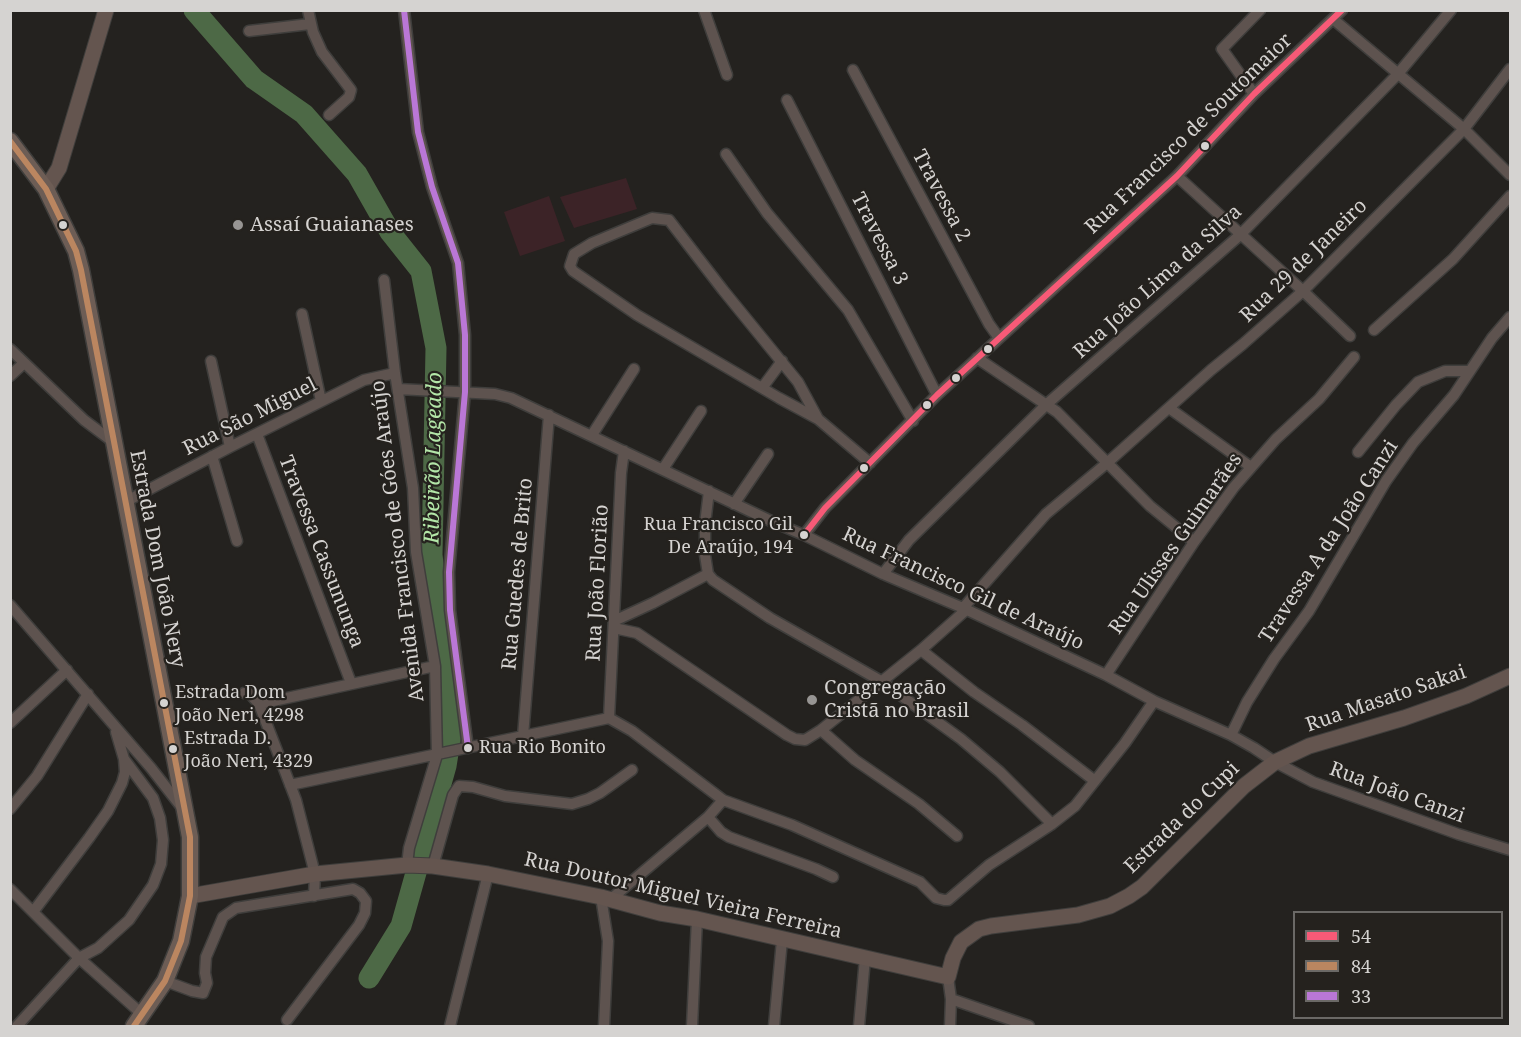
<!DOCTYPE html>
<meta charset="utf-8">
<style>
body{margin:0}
#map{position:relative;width:1521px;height:1037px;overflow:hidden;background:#24221f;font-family:"Noto Serif",serif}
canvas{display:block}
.frame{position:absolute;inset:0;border:12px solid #d5d3d1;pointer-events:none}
.legend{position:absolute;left:1293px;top:911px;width:210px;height:108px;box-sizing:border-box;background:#25221e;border:2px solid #6b6966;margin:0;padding:8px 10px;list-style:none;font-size:18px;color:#d5d3d1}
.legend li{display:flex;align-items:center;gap:12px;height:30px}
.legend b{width:30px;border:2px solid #6b6966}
</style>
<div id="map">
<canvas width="1521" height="1037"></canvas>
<div class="frame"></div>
<ul class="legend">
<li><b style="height:8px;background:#f75a77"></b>54</li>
<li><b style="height:8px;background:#bb8660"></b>84</li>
<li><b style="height:8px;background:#ba77d6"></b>33</li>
</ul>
</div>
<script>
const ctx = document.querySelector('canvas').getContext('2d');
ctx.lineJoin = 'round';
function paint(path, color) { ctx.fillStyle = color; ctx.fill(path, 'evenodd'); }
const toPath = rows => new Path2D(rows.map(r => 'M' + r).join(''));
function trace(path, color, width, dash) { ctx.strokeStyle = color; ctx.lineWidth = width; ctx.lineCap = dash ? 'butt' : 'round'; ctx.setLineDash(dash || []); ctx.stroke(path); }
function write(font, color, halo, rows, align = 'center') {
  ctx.font = font + ' "Noto Serif",serif'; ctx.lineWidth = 4.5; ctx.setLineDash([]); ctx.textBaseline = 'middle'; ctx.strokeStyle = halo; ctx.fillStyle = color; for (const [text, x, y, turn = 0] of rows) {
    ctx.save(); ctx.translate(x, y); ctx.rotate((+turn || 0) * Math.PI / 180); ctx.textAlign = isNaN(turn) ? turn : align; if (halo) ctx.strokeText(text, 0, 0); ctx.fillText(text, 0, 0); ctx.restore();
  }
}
paint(toPath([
 [626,178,637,209,574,228,560,197],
 [549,196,565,241,520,256,504,212]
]), '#3c2327');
trace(toPath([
 [194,10,254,79,304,114,357,174,390,232,421,271,436,348,432,555,452,728,446,766,401,926,369,978]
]), '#4d6946', 21);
const street = toPath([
 [308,10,313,32,322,52,351,90,349,97,329,115],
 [404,10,418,132,432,187,458,263,465,335,465,392,449,572,450,610,468,748],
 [704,10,727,75],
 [1333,19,1464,129,1510,175],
 [249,31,310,24],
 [853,70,989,324,999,338],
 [1254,94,1222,49,1260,10],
 [787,100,937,395],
 [726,154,767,213,848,310,913,421],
 [1177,176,1303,291,1350,336],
 [384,280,395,373,413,488,416,552,435,666,437,755,409,848,407,865],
 [302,314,321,401],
 [1374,330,1453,259,1510,196],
 [10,349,84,420,112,441],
 [977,358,1057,412,1150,506,1194,542],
 [211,361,230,447],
 [10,376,24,363],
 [762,388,782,361],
 [398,389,495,394,511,398,773,522,804,535,883,574,963,608,1106,675,1154,701,1231,735,1254,748,1275,762,1313,782,1458,834,1510,850],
 [1169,408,1251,467],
 [818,419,798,382,723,290,669,220,652,218,592,243,574,254,570,266,573,271,637,315,779,398,818,419,870,463],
 [257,434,351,683],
 [592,435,634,369],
 [1358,452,1396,405,1418,382,1445,371,1470,371],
 [212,456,237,541],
 [663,469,701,411],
 [709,491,705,524,705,555,708,574,713,580,770,618,881,681,961,739,1000,772,1052,824],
 [125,502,230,447,364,380,395,373],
 [734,504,768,454],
 [804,535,825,508,937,395,1177,176,1254,94,1342,10],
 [883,574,909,540,1047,404,1240,235,1397,75,1451,10],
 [10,605,151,768,183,809],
 [963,608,1046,514,1107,463,1211,370,1243,344,1303,291,1464,129,1510,69],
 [614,621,653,603,708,574],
 [614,628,637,633,787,735,795,739,805,740,821,730,921,650,966,610],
 [921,650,974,692,1022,725,1095,781],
 [1106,675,1194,542,1234,487,1276,439,1319,399,1354,357],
 [244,693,250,694,259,704,435,666],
 [259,704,296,800,315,874,314,896],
 [609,718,621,473,624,451],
 [10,723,67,670],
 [821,730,855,760,919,804,957,836],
 [1231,735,1247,702,1274,659,1309,611,1386,481,1413,443,1454,395,1492,338,1510,317],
 [523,736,549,415],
 [290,785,609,718,632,731,723,800,792,825,920,882,936,898,944,900,948,900,989,865,1052,824,1075,806,1125,743,1154,701],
 [10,809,37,776,88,694],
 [708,817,721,832,729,837,816,869,833,877],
 [433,866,453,795,459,786,473,787,505,796,572,804,588,799,600,793,632,770],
 [10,889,79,958,143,1015],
 [601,897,608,941,604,1026],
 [611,899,708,817,723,800],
 [33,912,89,838,108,811,122,783,125,772,124,759,116,732],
 [948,977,951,999,950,1026],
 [165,981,192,991,203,993,207,983,205,973,206,957,223,917,236,908,353,889,360,893,366,901,365,913,359,925,287,1020],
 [951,999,1029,1026],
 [17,1026,79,958,98,948,129,920,153,885,161,864,163,840,160,818,153,798,124,759],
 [450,1026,488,874],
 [692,1026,697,919],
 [774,1026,782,940],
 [859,1026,865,958]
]);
const secondary = toPath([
 [46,189,59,168,106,10],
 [190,896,315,874,407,865,433,866,488,874,601,897,660,913,697,919,948,977,953,958,961,942,979,929,991,926,1078,915,1110,906,1129,896,1142,887,1244,786,1275,762,1309,746,1404,718,1466,696,1510,676]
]);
const primary = toPath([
 [10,141,46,189,76,251,81,270,190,837,190,896,181,941,165,981,134,1026]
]);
trace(street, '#3f3e3c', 13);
trace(secondary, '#3f3e3c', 17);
trace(primary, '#3f3e3c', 19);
trace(street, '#5e534f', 10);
trace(secondary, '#64554f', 15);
trace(primary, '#6d5d55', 16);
trace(toPath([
 [804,535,825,508,937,395,1177,176,1254,94,1342,10]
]), '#f75a77', 6);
trace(toPath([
 [10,141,46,189,76,251,81,270,190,837,190,896,181,941,165,981,134,1026]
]), '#bb8660', 6);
trace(toPath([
 [404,10,418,132,432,187,458,263,465,335,465,392,449,572,450,610,468,748]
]), '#ba77d6', 6);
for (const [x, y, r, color] of [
 [1205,146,5,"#d5d3d1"],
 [63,225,5,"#d5d3d1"],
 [238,225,6,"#979593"],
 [988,349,5,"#d5d3d1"],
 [956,378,5,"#d5d3d1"],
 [927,405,5,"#d5d3d1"],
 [864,468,5,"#d5d3d1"],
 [804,535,5,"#d5d3d1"],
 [812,700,6,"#979593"],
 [164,703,5,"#d5d3d1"],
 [468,748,5,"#d5d3d1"],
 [173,749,5,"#d5d3d1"]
]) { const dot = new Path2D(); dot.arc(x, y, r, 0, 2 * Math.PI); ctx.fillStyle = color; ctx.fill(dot); trace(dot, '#25221e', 2); }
write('18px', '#d5d3d1', '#25221e', [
 ["Rua Francisco Gil",793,525,"right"],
 ["De Araújo, 194",793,548,"right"],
 ["Estrada Dom",175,693],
 ["João Neri, 4298",175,716],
 ["Estrada D.",184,739],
 ["João Neri, 4329",184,762],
 ["Rua Rio Bonito",479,748]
], 'left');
write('20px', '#d5d3d1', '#25221e', [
 ["Rua Francisco de Soutomaior",1189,134,-44],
 ["Travessa 2",941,196,62],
 ["Travessa 3",879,239,63],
 ["Rua 29 de Janeiro",1304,261,-44],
 ["Rua João Lima da Silva",1158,282,-42],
 ["Rua São Miguel",250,417,-27],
 ["Avenida Francisco de Góes Araújo",398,541,-97],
 ["Travessa A da João Canzi",1329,542,-57],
 ["Rua Ulisses Guimarães",1176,544,-55],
 ["Travessa Cassununga",321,552,69],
 ["Estrada Dom João Nery",157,559,79],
 ["Rua Guedes de Brito",518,574,-85],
 ["Rua João Florião",598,583,-87],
 ["Rua Francisco Gil de Araújo",963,589,25],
 ["Rua Masato Sakai",1386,699,-19],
 ["Rua João Canzi",1397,793,20],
 ["Estrada do Cupi",1182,818,-44],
 ["Rua Doutor Miguel Vieira Ferreira",683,896,13]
]);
write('20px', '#d5d3d1', '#25221e', [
 ["Assaí Guaianases",250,225],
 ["Congregação",824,688],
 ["Cristã no Brasil",824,711]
], 'left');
write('italic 21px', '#b3e6a8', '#25221e', [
 ["Ribeirão Lageado",434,458,-89]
]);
</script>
